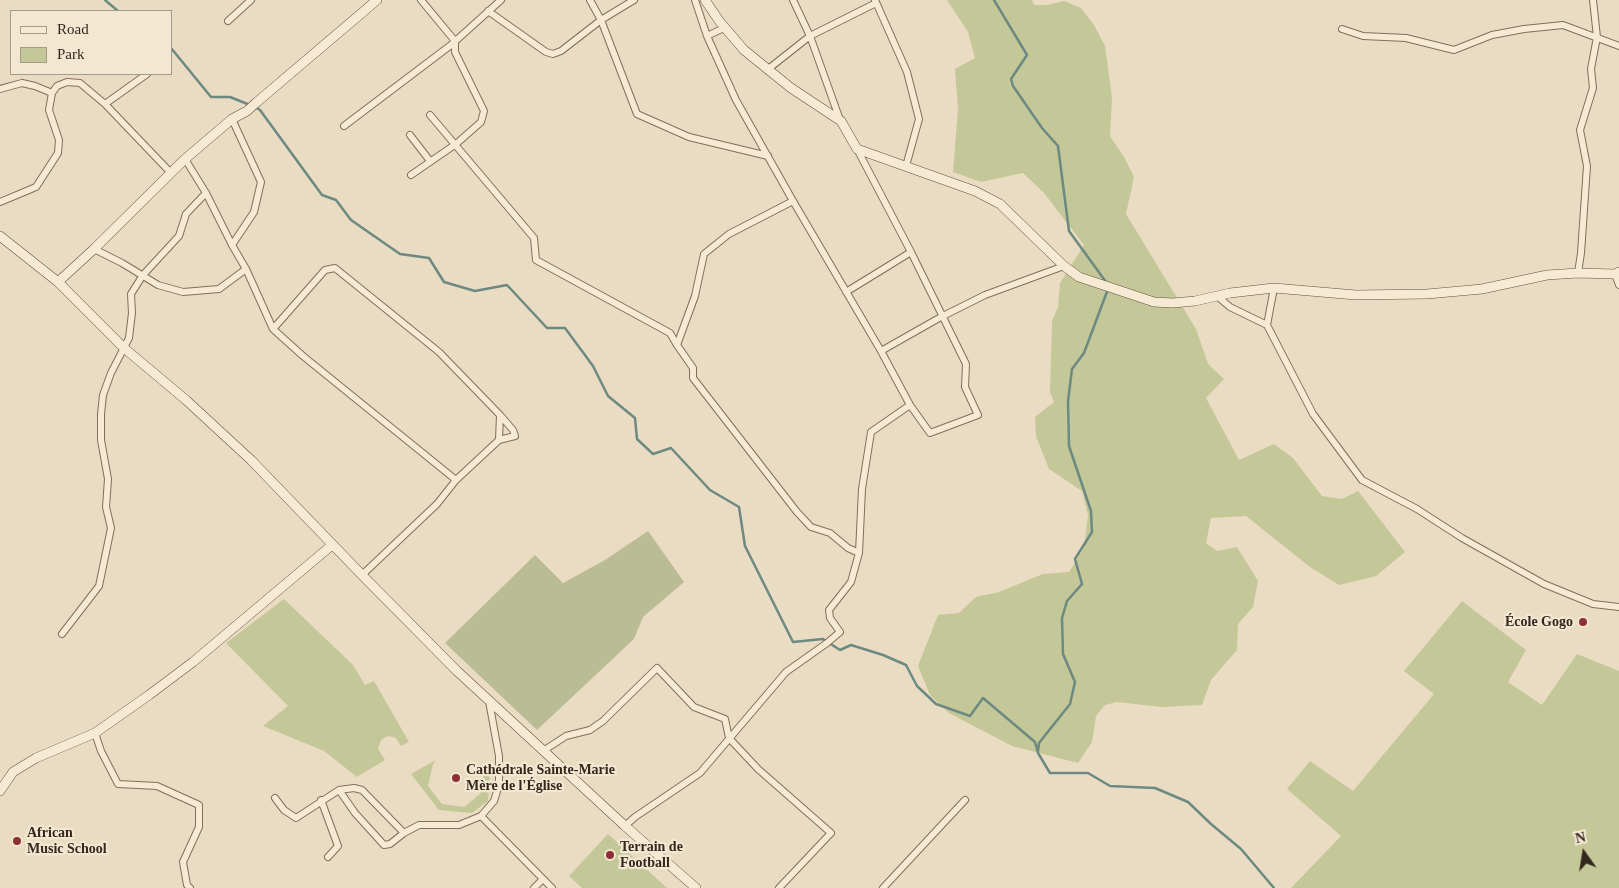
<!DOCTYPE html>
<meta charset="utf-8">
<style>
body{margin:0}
#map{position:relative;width:1619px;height:888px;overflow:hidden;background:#eadcc2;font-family:Georgia,serif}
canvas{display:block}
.legend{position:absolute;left:10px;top:10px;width:162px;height:65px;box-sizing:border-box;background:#f2e7d1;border:1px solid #a69a89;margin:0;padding:6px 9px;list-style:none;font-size:15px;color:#33271e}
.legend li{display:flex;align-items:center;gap:10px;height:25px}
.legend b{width:25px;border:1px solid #a69a89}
.north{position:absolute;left:1559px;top:828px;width:50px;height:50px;-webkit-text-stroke:4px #f2e7d1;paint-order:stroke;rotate:347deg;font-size:14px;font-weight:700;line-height:20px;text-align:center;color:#33271e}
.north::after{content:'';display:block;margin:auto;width:18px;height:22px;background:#33271e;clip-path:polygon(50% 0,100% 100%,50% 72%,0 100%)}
</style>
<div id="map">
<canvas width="1619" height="888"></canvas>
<ul class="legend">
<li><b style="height:6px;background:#f6ead5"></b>Road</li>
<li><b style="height:14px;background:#c4c797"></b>Park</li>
</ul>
<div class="north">N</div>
</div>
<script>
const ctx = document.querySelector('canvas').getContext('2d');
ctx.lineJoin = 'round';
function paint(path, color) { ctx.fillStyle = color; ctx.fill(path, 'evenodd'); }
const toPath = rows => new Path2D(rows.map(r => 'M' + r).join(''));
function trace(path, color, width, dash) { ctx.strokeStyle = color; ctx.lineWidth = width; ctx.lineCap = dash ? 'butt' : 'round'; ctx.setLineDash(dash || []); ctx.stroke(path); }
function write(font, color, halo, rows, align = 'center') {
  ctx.font = font + ' Georgia,serif'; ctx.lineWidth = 4.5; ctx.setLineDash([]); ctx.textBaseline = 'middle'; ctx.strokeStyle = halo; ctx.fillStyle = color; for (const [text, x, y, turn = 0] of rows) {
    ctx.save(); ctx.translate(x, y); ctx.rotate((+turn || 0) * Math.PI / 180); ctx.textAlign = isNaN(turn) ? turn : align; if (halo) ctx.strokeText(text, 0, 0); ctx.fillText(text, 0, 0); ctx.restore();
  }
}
paint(toPath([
 [947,0,1032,0,1034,5,1047,5,1064,1,1081,8,1094,25,1105,46,1112,98,1110,136,1124,157,1134,177,1126,214,1196,329,1208,364,1224,379,1206,398,1239,460,1274,444,1293,458,1322,496,1342,499,1358,491,1405,552,1376,576,1339,585,1310,567,1246,516,1211,518,1206,543,1217,551,1237,547,1258,581,1253,607,1238,624,1237,650,1211,680,1202,705,1162,707,1117,702,1105,705,1096,716,1092,742,1078,763,1012,746,949,713,930,695,918,666,938,615,959,613,976,597,999,592,1043,574,1069,572,1084,548,1088,515,1082,491,1049,469,1036,436,1035,417,1054,402,1050,392,1052,321,1058,307,1060,283,1084,245,1044,193,1023,173,981,182,953,172,958,109,955,69,975,58,968,32],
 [284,599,353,665,365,685,374,681,409,742,401,746,396,738,388,736,381,740,378,749,385,760,357,777,324,751,263,726,288,706,226,643],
 [1462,601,1526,650,1508,682,1542,705,1577,654,1619,671,1619,888,1291,888,1341,836,1287,789,1310,761,1353,791,1434,694,1404,671],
 [436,760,433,764,428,786,442,804,464,807,481,793,484,771,490,771,488,801,472,813,439,810,411,774],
 [608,834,667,888,582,888,569,876]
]), '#c4c797');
paint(toPath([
 [648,531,684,582,643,617,634,639,537,730,445,643,535,555,563,583,605,560]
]), '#babc96');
trace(toPath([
 [105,0,118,11],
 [994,0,1027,55,1011,79,1013,86,1042,128,1058,146,1069,231,1106,282],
 [171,48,211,97,230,97,250,105],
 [255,107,260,110,322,195,336,200,351,220,400,254,429,258,444,282,475,291,507,285,547,328,565,328,593,366,608,396,635,418,637,439,653,454,671,448,710,490,739,507,745,546,793,642,823,639,840,650,851,645,883,655,906,665,917,686,936,704,970,716,983,698,1035,742,1038,753,1050,773,1088,773,1110,786,1155,788,1188,802,1211,824,1241,849,1274,888],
 [1038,751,1039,743,1070,704,1075,682,1063,654,1062,618,1067,601,1082,584,1075,559,1092,532,1091,511,1069,446,1068,401,1072,369,1084,353,1108,289]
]), '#6c8a81', 2.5);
const street = toPath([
 [590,0,601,20,637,114,689,137,768,156],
 [695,0,707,36,736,100,793,201,881,351,910,405,930,433,978,415,965,387,966,364,911,252,857,149],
 [793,0,810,36,840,120],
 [875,0,907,72,919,119,906,166],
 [488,11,546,52,553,54,561,51,601,20,634,0],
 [228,21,251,0],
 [1342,29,1363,36,1406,38,1454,50,1492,35,1524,29,1563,25,1619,46],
 [707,36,724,28],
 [767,70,810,36,876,3],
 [0,89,22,83,35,86,52,93],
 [105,104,147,74],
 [430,115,534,238,536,260,670,333,677,345,693,368,693,378,797,512,811,527,830,533,848,548,859,553],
 [344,126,451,45,501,0],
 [410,135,430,161],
 [185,159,206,193,232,245,246,269,273,329,303,356,456,480,437,504,362,575],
 [411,175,456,144,481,122,484,111,455,52,455,41,421,0],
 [0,202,36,187,58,153,59,140,49,110,52,93,57,86,67,82,80,83,105,104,171,173],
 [232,245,254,212,261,182,232,119],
 [94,249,122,263,158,285,183,292,219,289,246,269],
 [1578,273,1581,253,1587,166,1580,130,1593,88,1591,69,1597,37,1593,0],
 [1615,274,1619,285],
 [1274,288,1267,325,1313,414,1362,480,1417,509,1462,538,1544,584,1593,604,1619,607],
 [846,292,911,252],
 [1217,296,1230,307,1267,325],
 [273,329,325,270,335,268,439,352,500,415,499,440,456,480],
 [677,345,695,296,704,254,729,234,793,201],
 [881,351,941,317,985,295,1064,266],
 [499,440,515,436,513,430,500,415],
 [62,634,99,586,111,528,106,507,108,479,101,440,101,414,103,395,111,373,129,338,132,313,131,294,143,275,179,236,186,214,206,193],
 [95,733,101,751,118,784,157,786,199,805,199,827,183,862,187,885,190,888],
 [543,751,566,736,590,730,603,721,657,668,694,707,725,719,729,738,758,769,831,833,779,888],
 [339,790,355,813,384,845,390,844,404,833],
 [275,798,284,810,296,818,339,790,354,788,362,790,404,833,419,825,459,825,481,816,494,801,499,785,499,756,489,701],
 [321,800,338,846,328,857],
 [481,816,552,888],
 [625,826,635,817,700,773,786,672,827,643,840,632,830,618,829,610,851,582,859,553,862,489,871,432,910,405],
 [534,888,543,879],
 [883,888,965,800]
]);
const secondary = toPath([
 [705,0,720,22,744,50,791,88,841,121,857,149,975,191,1000,204,1064,266,1079,277,1154,302,1173,303,1195,301,1230,293,1274,288,1356,295,1427,294,1482,289,1547,275,1578,273,1615,274,1619,272],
 [0,236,58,282,124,348,186,400,251,460,362,575,457,671,625,826,696,888],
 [58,282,94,249,185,159,232,119,247,111,257,102,377,0],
 [0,791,13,772,36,758,95,733,149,695,193,662,332,545]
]);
trace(street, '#826e5b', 8);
trace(secondary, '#644f3e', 10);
trace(street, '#f6ead5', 6);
trace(secondary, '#f6ead5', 9);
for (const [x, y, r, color] of [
 [1583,622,5,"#8d3035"],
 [456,778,5,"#8d3035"],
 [17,841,5,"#8d3035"],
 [610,855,5,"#8d3035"]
]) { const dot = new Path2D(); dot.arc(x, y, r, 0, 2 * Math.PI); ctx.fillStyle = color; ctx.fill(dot); trace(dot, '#f2e7d1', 2); }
write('bold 14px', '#33271e', '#f2e7d1', [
 ["École Gogo",1573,622,"right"],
 ["Cathédrale Sainte-Marie",466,770],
 ["Mère de l'Église",466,786],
 ["African",27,833],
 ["Music School",27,849],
 ["Terrain de",620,847],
 ["Football",620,863]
], 'left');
</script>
